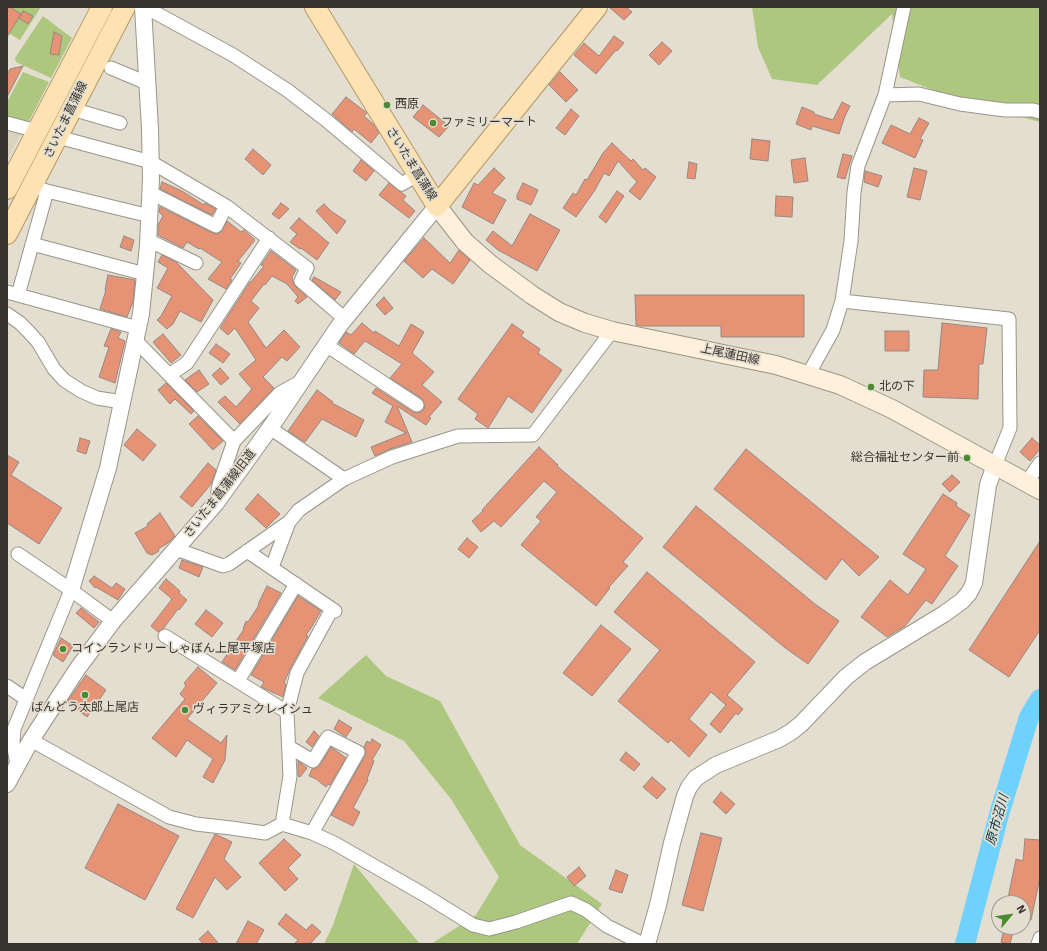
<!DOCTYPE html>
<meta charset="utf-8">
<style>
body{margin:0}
#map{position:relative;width:1047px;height:951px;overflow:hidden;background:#e3ded0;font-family:Signika,sans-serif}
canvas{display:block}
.frame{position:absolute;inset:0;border:8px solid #36342f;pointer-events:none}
.north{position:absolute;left:991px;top:895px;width:40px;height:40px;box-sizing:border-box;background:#e3ded0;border:1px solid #9e9a90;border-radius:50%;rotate:61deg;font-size:11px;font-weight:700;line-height:16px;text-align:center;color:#36342f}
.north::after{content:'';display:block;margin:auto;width:14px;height:18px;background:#498b2e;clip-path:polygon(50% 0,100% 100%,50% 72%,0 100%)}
</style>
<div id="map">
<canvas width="1047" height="951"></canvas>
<div class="frame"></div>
<div class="north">N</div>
</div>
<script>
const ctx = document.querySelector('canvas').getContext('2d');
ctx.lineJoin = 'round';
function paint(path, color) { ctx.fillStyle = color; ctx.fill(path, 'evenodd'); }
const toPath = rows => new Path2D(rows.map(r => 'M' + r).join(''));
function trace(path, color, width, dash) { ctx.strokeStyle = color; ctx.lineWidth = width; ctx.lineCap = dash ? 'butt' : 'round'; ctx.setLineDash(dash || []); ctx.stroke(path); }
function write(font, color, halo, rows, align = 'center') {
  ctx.font = font + ' Signika,"Noto Sans JP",sans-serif'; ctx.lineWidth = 3.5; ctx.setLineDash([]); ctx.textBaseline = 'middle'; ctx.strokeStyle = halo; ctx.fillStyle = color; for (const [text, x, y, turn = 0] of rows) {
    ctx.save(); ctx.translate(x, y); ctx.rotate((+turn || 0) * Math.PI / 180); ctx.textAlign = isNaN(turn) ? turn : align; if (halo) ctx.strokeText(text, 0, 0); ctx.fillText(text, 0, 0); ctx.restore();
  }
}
paint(toPath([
 [7,127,22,132,7,159]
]), '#d9d2bd');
paint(toPath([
 [7,7,41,7,20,40,7,32],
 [752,7,1040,7,1040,122,958,100,900,77,892,14,817,85,772,79,758,47],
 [43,16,72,38,51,78,16,62,15,58],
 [23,72,49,82,27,125,7,120,7,102],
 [366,655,386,676,440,701,520,845,602,904,577,944,431,944,476,915,499,877,451,799,404,741,318,698],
 [354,864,420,944,324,944,333,925]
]), '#adc77f');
trace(toPath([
 [965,944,1000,811,1029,717,1040,699]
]), '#6fd2fd', 20);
const building = toPath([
 [7,7,10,7,21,14,7,37,7,7],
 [609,7,626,7,632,12,624,20,609,7],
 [23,11,33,16,28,24,19,18,23,11],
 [54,32,62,36,59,55,50,54,54,32],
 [614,36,624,43,617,51,616,50,596,74,574,55,584,43,599,56,614,36],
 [662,42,672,51,659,65,649,55,662,42],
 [23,66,7,97,7,75,10,69,23,66],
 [560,72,578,90,566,102,549,85,560,72],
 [346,97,367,113,364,116,373,124,379,133,371,143,354,129,352,132,332,114,346,97],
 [842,102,850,106,845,116,839,134,812,126,811,130,796,124,802,107,814,112,814,114,833,120,842,102],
 [423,105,449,126,439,137,413,117,423,105],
 [571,109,579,116,565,135,556,128,571,109],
 [919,118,929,123,920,139,923,140,915,158,882,143,891,125,910,134,919,118],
 [752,139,770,141,768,161,750,159,752,139],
 [612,143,631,161,633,159,643,170,645,168,656,177,640,200,629,191,637,182,618,161,609,176,604,173,595,190,576,217,563,208,573,193,576,195,585,179,587,180,603,153,612,143],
 [253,149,271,165,263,175,245,159,253,149],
 [843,154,852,156,845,179,837,177,843,154],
 [805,158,808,181,794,183,791,160,805,158],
 [361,160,374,171,366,181,353,171,361,160],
 [689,162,697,164,695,179,687,178,689,162],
 [494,168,505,178,492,193,506,200,493,224,462,207,474,183,478,185,494,168],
 [914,168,927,171,920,200,907,197,914,168],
 [865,171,882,176,878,187,864,182,865,171],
 [162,182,182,191,204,205,205,203,216,209,212,215,160,189,162,182],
 [389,183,406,196,403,200,415,211,409,218,379,195,389,183],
 [523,183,538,190,531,205,517,199,517,195,523,183],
 [617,191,624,196,606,223,599,217,617,191],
 [776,196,793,197,792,217,775,216,776,196],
 [281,203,289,209,279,219,272,214,281,203],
 [324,204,331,211,346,221,337,234,316,211,324,204],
 [160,207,213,233,217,234,221,232,227,221,241,232,244,230,255,240,238,261,241,263,230,279,232,280,226,289,208,279,222,262,200,248,199,249,187,242,183,248,158,235,158,225,163,216,159,212,160,207],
 [530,214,560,230,537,271,498,250,486,240,493,231,512,246,530,214],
 [299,218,329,243,317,260,301,248,300,249,290,242,297,234,290,228,299,218],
 [124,236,134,240,131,251,120,247,124,236],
 [424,238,450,263,459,250,470,260,453,284,432,269,423,278,404,261,424,238],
 [271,251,296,270,292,277,293,283,296,287,307,297,298,304,295,301,298,297,287,284,272,276,265,285,264,284,251,301,259,308,248,322,266,348,284,330,300,347,287,361,282,357,263,377,274,388,240,424,218,402,225,396,236,407,252,389,239,374,256,360,235,328,228,335,220,328,250,282,251,282,264,266,261,265,271,251],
 [162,255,176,262,213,300,201,322,180,311,173,324,167,329,157,320,161,316,172,296,157,288,168,268,158,262,162,255],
 [108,275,135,280,133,302,127,317,100,309,106,290,105,290,108,275],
 [314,277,316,278,341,292,335,300,312,280,314,277],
 [635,295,804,295,804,337,721,337,721,326,641,326,636,325,635,295],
 [384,297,393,308,385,315,376,305,384,297],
 [362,323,374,333,375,331,399,346,411,324,424,332,412,353,434,372,422,385,442,402,429,417,431,418,426,425,397,406,412,442,390,449,375,456,371,447,406,433,385,422,393,406,372,393,376,388,413,412,417,413,421,412,424,409,425,405,421,398,390,378,402,364,365,341,354,354,339,343,346,332,351,335,362,323],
 [942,323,987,328,983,364,979,364,978,399,923,397,924,370,938,370,942,323],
 [512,324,524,332,521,336,540,349,538,353,562,370,532,413,508,396,488,428,475,419,478,414,458,399,512,324],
 [111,329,121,332,118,338,125,341,115,383,99,377,109,347,104,346,111,329],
 [885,331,909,331,909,351,885,351,885,331],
 [163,334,181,355,171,363,153,342,163,334],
 [216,344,230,354,223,363,209,353,216,344],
 [220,368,229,378,221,385,212,375,220,368],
 [199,370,209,384,197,392,185,380,199,370],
 [166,383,194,411,191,414,175,399,170,404,158,390,166,383],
 [317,390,333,402,332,403,364,420,356,437,322,419,305,442,288,431,317,390],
 [198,416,223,441,213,450,189,424,198,416],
 [137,429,156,445,143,461,124,445,137,429],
 [80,438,90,441,86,454,77,451,80,438],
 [1032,438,1040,445,1040,449,1030,461,1020,452,1032,438],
 [539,447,558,465,557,466,643,538,623,562,628,566,609,587,610,588,596,606,521,545,541,521,536,517,557,492,544,481,501,527,494,521,481,532,472,521,483,511,482,510,539,447],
 [746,449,858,540,879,557,859,576,842,559,826,580,714,489,746,449],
 [7,455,19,462,11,475,62,508,39,544,7,523,7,455],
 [208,463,216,470,211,484,192,507,180,497,208,463],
 [952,475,960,482,950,492,942,484,952,475],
 [258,494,280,514,266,528,245,509,258,494],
 [943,494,957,503,956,506,970,515,945,556,958,566,932,604,926,600,905,626,887,637,861,617,890,580,908,595,926,569,903,554,943,494],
 [696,506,815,604,839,621,808,664,784,647,663,547,696,506],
 [160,513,175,536,168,543,158,549,159,551,152,555,147,553,135,533,148,526,147,524,160,513],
 [467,538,478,547,469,558,458,549,467,538],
 [1040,541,1040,630,1009,677,969,650,1040,541],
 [182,560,203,567,199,577,179,568,182,560],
 [647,572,755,662,727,695,743,709,738,715,736,713,720,733,710,724,726,705,711,692,689,719,707,735,689,757,671,740,668,743,618,701,660,650,614,612,647,572],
 [94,576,112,588,116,583,125,589,118,600,96,587,95,588,89,581,94,576],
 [166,579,180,591,179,593,187,600,179,610,178,609,163,629,158,632,151,626,172,599,159,588,166,579],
 [267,586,281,593,235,670,222,662,244,629,243,629,246,621,248,622,259,605,258,604,267,586],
 [298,596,321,611,311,628,306,635,308,636,290,669,284,683,286,684,283,697,261,687,264,682,251,675,298,596],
 [81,608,99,622,94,628,76,613,81,608],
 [206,610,223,623,212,637,195,624,206,610],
 [601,625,631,649,592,696,563,673,601,625],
 [61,638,73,646,63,662,53,655,61,638],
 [198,667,217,683,187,719,221,743,227,735,225,760,213,783,203,777,213,759,187,740,176,757,152,738,185,699,180,694,186,686,184,683,198,667],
 [86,675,106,690,87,717,67,702,86,675],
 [339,720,352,728,346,737,334,729,339,720],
 [314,731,319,736,312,747,306,742,314,731],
 [372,739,381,745,372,760,374,761,367,779,368,780,353,808,360,812,353,826,331,815,365,756,366,751,364,747,367,741,370,743,372,739],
 [331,747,346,758,330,785,328,784,326,787,316,779,309,776,312,769,316,768,320,765,331,747],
 [626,752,640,764,634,771,620,760,626,752],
 [298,761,307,768,300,777,298,776,298,761],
 [652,777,666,789,657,799,643,787,652,777],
 [721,792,735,804,726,814,713,802,721,792],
 [118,804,179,836,145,900,85,868,118,804],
 [701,833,722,838,703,911,682,905,701,833],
 [215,834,232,842,224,859,241,877,227,890,215,877,193,918,176,909,215,834],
 [284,839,301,855,288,868,298,879,285,891,259,863,284,839],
 [1025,839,1040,840,1040,877,1031,920,1023,918,1023,903,1007,903,1016,859,1023,861,1025,839],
 [579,867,586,876,574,886,567,877,579,867],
 [616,870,628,875,622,893,609,889,616,870],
 [286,914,306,930,312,924,321,932,310,944,294,944,298,940,278,924,286,914],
 [248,921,264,930,256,944,236,944,248,921],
 [1004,929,1013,932,1010,944,1001,942,1004,929],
 [208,931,219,944,203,944,199,939,208,931]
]);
paint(building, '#e69274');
trace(building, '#978883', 1);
const minor = toPath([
 [145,7,233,55,287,90,326,120,402,184,417,175],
 [111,68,147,83],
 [885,95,919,94,960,104,1005,110,1033,110,1040,112],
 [72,109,120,123],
 [7,123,37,131],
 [58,137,151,162,226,206,307,268,301,281,345,319],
 [33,186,47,191,150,216],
 [151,193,216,226,226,206],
 [148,240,196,263],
 [32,244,145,274],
 [7,292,138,328],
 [18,295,47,191],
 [842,301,1009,319,1010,428,995,465],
 [7,314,20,323,28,331,38,342,54,369,64,380,81,391,97,398,122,402],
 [136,341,234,441],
 [326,345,417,405],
 [169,375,187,363,269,238],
 [808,375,833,330,842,301,851,241,854,192,858,166,885,95,904,7],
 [270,428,344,479,392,457,458,436,533,435,612,331],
 [1027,482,1040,463],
 [216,503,219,485,234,441,280,393,300,382],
 [176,549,223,566,229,564,289,522],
 [247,551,335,611],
 [18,554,71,590,113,621],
 [272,567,289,522,299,510,344,479],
 [165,636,287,712],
 [238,681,296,584],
 [7,686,26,699],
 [31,740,169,817,196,824,231,828,265,833,282,824,312,833,334,843,423,894,473,925,489,929,516,922,571,903,586,910,607,926,643,944],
 [289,747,313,761,328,737,358,752,312,833],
 [17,764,13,743,14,729,71,590],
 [282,824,290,776,287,712,297,673,332,609],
 [1038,944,1040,938]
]);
const tertiary = toPath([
 [71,590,108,468,141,314,148,245,151,178,150,129,143,7],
 [7,784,31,740,78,668,113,621,176,549,216,503,270,428,339,326,437,206],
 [647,944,658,905,672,843,685,796,689,787,696,778,716,765,779,739,791,732,801,724,846,677,865,662,944,614,962,601,969,593,974,583,988,485,995,465]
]);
const secondary = toPath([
 [437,206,465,242,490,264,532,295,559,312,585,323,612,331,776,365,840,385,892,409,1040,490]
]);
const primary = toPath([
 [315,7,437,206,597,7],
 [7,189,102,7],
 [7,234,125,7]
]);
trace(minor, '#999588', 15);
trace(tertiary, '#999588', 18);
trace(secondary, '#999588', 20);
trace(primary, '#b69865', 22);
trace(minor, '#fff', 13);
trace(tertiary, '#fff', 16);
trace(secondary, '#fef0da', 18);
trace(primary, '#fde2b4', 20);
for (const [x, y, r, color] of [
 [387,105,4,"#498b2e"],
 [433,123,4,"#498b2e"],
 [871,387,4,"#498b2e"],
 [967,458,4,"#498b2e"],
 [63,649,4,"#498b2e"],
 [85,695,4,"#498b2e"],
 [185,710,4,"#498b2e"]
]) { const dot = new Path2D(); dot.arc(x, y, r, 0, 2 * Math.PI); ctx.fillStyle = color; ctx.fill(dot); trace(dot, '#e3ded0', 1.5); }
write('12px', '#36342f', '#e3ded0', [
 ["西原",395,105],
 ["ファミリーマート",441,123],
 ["北の下",879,387],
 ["総合福祉センター前",959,458,"right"],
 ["コインランドリーしゃぼん上尾平塚店",71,649],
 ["ばんどう太郎上尾店",85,708,"center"],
 ["ヴィラアミクレイシュ",193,710]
], 'left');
write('12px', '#36342f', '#e3ded0', [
 ["さいたま菖蒲線",66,120,-64],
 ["さいたま菖蒲線",411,164,58],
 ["上尾蓮田線",730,355,12],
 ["さいたま菖蒲線旧道",220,494,-52]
]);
write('italic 13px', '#063546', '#e3ded0', [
 ["原市沼川",998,820,-74]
]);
</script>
